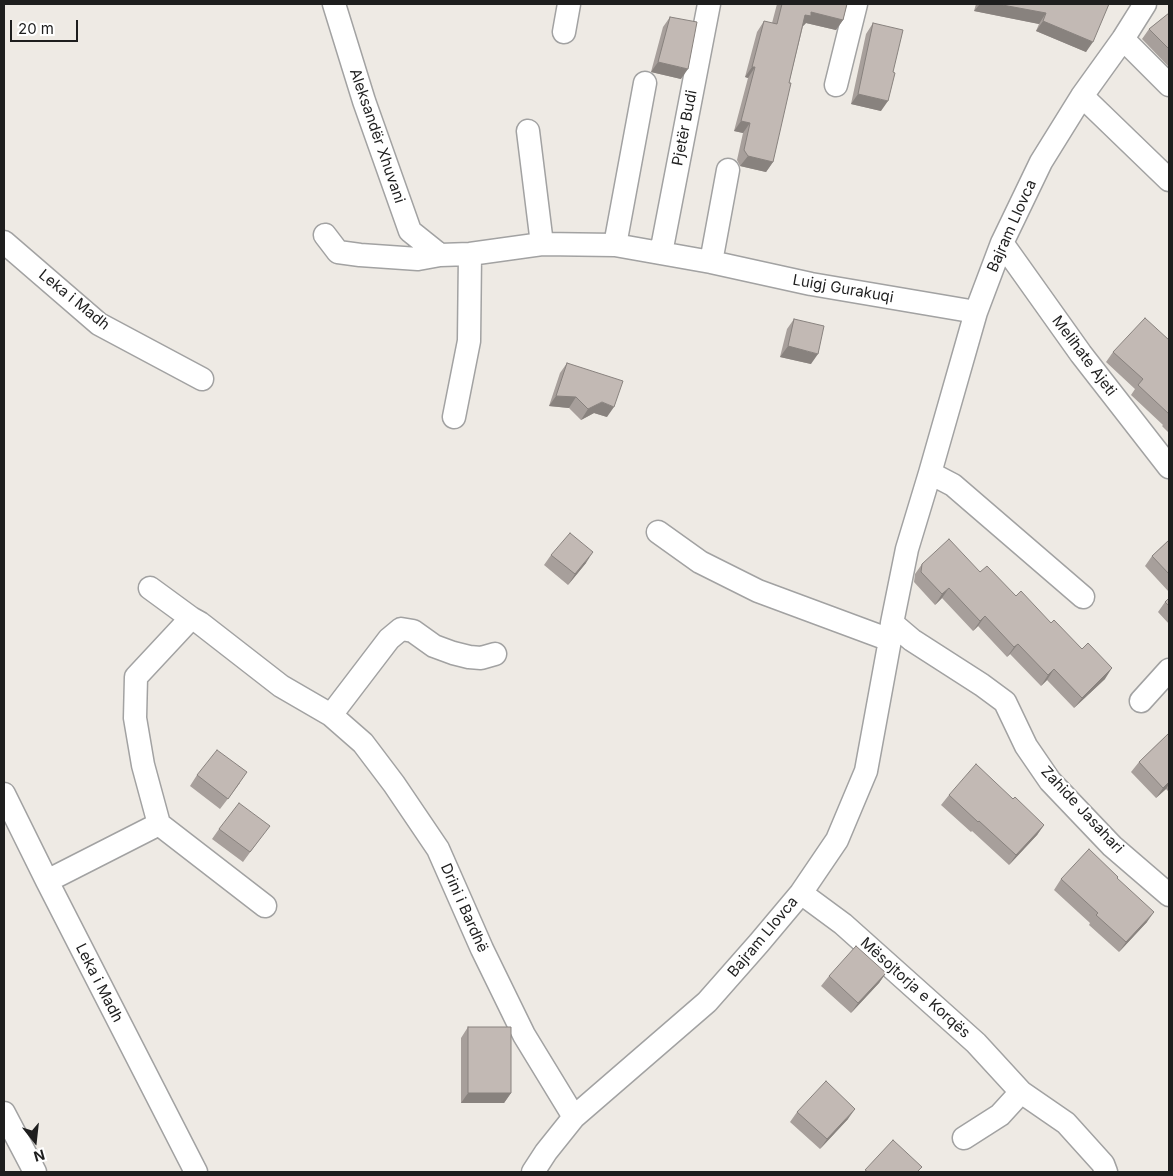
<!DOCTYPE html>
<meta charset="utf-8">
<style>
body{margin:0}
#map{position:relative;width:1173px;height:1176px;overflow:hidden;background:#eeeae4;font-family:Inter,sans-serif}
canvas{display:block}
.frame{position:absolute;inset:0;border:5px solid #1e1e1e;pointer-events:none}
.north{position:absolute;left:10px;top:1116px;width:50px;height:50px;-webkit-text-stroke:4px #fff;paint-order:stroke;rotate:164deg;font-size:14px;font-weight:700;line-height:20px;text-align:center;color:#1e1e1e}
.north::after{content:'';display:block;margin:auto;width:18px;height:22px;background:#1e1e1e;clip-path:polygon(50% 0,100% 100%,50% 72%,0 100%)}
.scale{position:absolute;left:10px;top:20px;width:68px;height:22px;box-sizing:border-box;border:2px solid #1e1e1e;border-top:0;padding-left:6px;font-size:15px;line-height:18px;white-space:nowrap;color:#1e1e1e;-webkit-text-stroke:4px #fff;paint-order:stroke}
</style>
<div id="map">
<canvas width="1173" height="1176"></canvas>
<div class="frame"></div>
<div class="north">N</div>
<div class="scale">20 m</div>
</div>
<script>
const ctx = document.querySelector('canvas').getContext('2d');
ctx.lineJoin = 'round';
const toPath = rows => new Path2D(rows.map(r => 'M' + r).join(''));
function trace(path, color, width, dash) { ctx.strokeStyle = color; ctx.lineWidth = width; ctx.lineCap = dash ? 'butt' : 'round'; ctx.setLineDash(dash || []); ctx.stroke(path); }
function paint(path, color) { ctx.fillStyle = color; ctx.fill(path, 'evenodd'); }
function write(font, color, halo, rows, align = 'center') {
  ctx.font = font + ' Inter,sans-serif'; ctx.lineWidth = 4; ctx.setLineDash([]); ctx.textBaseline = 'middle'; ctx.strokeStyle = halo; ctx.fillStyle = color; for (const [text, x, y, turn = 0] of rows) {
    ctx.save(); ctx.translate(x, y); ctx.rotate((+turn || 0) * Math.PI / 180); ctx.textAlign = isNaN(turn) ? turn : align; if (halo) ctx.strokeText(text, 0, 0); ctx.fillText(text, 0, 0); ctx.restore();
  }
}
const minor = toPath([
 [334,4,364,101,410,231,440,255],
 [564,32,569,4],
 [1123,39,1169,85],
 [836,85,856,4],
 [1082,96,1169,180],
 [528,131,542,244],
 [325,235,338,252,360,255,418,259,440,255,470,254,542,244,615,245,711,262,811,284,976,312],
 [4,242,99,324,202,379],
 [1002,243,1081,354,1169,467],
 [615,245,645,83],
 [661,253,709,4],
 [711,262,728,170],
 [454,417,469,341,470,254],
 [930,473,953,485,1083,597],
 [658,532,700,562,758,591,890,640],
 [150,588,191,618],
 [892,623,912,640,982,685,1005,702,1026,746,1050,781,1112,846,1169,895],
 [1141,701,1169,670],
 [331,715,389,639,401,629,413,631,434,646,453,653,469,657,481,658,495,654],
 [4,794,47,881,196,1172],
 [159,824,143,765,135,718,136,677,191,618,200,623,281,686,331,715,363,743,394,784,438,849,482,949,524,1035,574,1117],
 [47,881,159,824,265,906],
 [801,893,843,924,976,1043,1021,1092,1066,1123,1103,1164,1106,1172],
 [4,1113,35,1172],
 [964,1138,1000,1115,1021,1092],
 [533,1172,546,1152,574,1117,707,1002,759,943,801,893,837,840,866,771,890,640,892,623,907,549,930,473,976,312,1002,243,1041,162,1082,96,1123,39,1145,4]
]);
trace(minor, '#a2a2a2', 25);
trace(minor, '#fff', 22);
paint(toPath([
 [777,4,847,4,843,20,836,30,806,23,803,26,789,83,773,162,766,172,740,166,737,160,743,133,734,131,748,78,745,77,757,32,764,21,772,23],
 [976,4,1109,4,1086,52,1036,31,1039,24,974,11],
 [1169,13,1169,67,1142,39,1149,29],
 [670,17,681,79,651,72,663,27],
 [873,23,881,111,851,104,866,34],
 [794,319,811,364,780,357,787,329],
 [1169,340,1169,433,1162,426,1163,425,1131,395,1135,389,1106,362,1113,352],
 [567,363,607,417,594,413,581,420,569,408,549,406,560,373],
 [1169,540,1169,592,1145,566,1152,556],
 [551,555,586,563,568,585,544,565],
 [922,564,980,572,1016,596,1105,679,1074,708,1047,680,1041,686,1010,654,1007,657,978,626,973,631,942,598,935,605,914,582,915,574],
 [1169,598,1169,624,1158,612,1165,602],
 [1169,733,1169,792,1166,789,1156,798,1131,772,1139,762],
 [197,775,240,783,220,809,190,786],
 [949,795,1013,799,1044,825,1037,835,1009,865,972,831,971,832,941,805],
 [219,829,262,836,243,862,212,839],
 [1117,878,1147,922,1119,952,1089,925,1090,923,1054,890,1061,879],
 [886,973,879,983,851,1013,821,986,829,976],
 [468,1027,511,1093,504,1103,461,1103,461,1038],
 [797,1112,848,1119,820,1149,790,1122]
]), '#a79f9b');
paint(toPath([
 [980,4,997,4,1046,13,1039,24,974,11],
 [811,12,843,20,836,30,806,23,803,26,798,25,805,15],
 [1043,21,1093,42,1086,52,1036,31],
 [658,62,688,69,681,79,651,72],
 [752,67,755,67,748,78,745,77],
 [858,94,888,101,881,111,851,104],
 [741,121,750,123,743,133,734,131],
 [748,156,773,162,766,172,740,166],
 [788,346,818,354,811,364,780,357],
 [556,396,576,397,569,408,549,406],
 [602,402,614,407,607,417,594,413,581,420,588,409],
 [593,552,586,563,568,585,575,574],
 [949,588,942,598,935,605,942,594],
 [985,616,978,626,973,631,980,621],
 [1018,644,1010,654,1007,657,1014,647],
 [1112,668,1105,679,1074,708,1082,698],
 [1054,669,1047,680,1041,686,1048,675],
 [1169,782,1169,784,1166,789,1156,798,1163,788],
 [1044,825,1037,835,1009,865,1016,855],
 [1154,912,1147,922,1119,952,1126,942],
 [886,973,879,983,851,1013,858,1003],
 [468,1093,511,1093,504,1103,461,1103],
 [855,1109,848,1119,820,1149,827,1139]
]), '#88827e');
const building = toPath([
 [782,4,847,4,843,20,811,12,811,16,805,15,789,83,791,83,773,162,748,156,744,150,750,123,741,121,755,67,752,67,764,21,777,24,782,4],
 [997,4,1109,4,1093,42,1043,21,1046,13,997,4],
 [1169,13,1169,49,1149,29,1169,13],
 [670,17,697,22,688,69,658,62,670,17],
 [873,23,903,30,893,72,895,73,888,101,858,94,873,23],
 [1145,318,1169,340,1169,414,1138,385,1143,379,1113,352,1145,318],
 [794,319,824,326,818,354,788,346,794,319],
 [567,363,623,381,614,407,602,402,588,409,576,397,556,396,567,363],
 [570,533,593,552,575,574,551,555,570,533],
 [949,539,980,572,987,566,1016,596,1021,591,1051,623,1054,620,1082,649,1088,643,1112,668,1082,698,1054,669,1048,675,1018,644,1014,647,985,616,980,621,949,588,942,594,921,572,922,564,949,539],
 [1169,540,1169,574,1152,556,1169,540],
 [1169,598,1169,606,1165,602,1169,598],
 [1169,733,1169,782,1163,788,1139,762,1169,733],
 [217,750,247,772,228,799,197,775,217,750],
 [976,764,1013,799,1015,797,1044,825,1016,855,979,821,978,822,949,795,976,764],
 [239,803,270,826,250,852,219,829,239,803],
 [1089,849,1118,877,1117,878,1154,912,1126,942,1096,915,1098,913,1061,879,1089,849],
 [856,946,886,973,858,1003,829,976,856,946],
 [468,1027,511,1027,511,1093,468,1093,468,1027],
 [826,1081,855,1109,827,1139,797,1112,826,1081],
 [893,1140,922,1167,917,1172,868,1172,865,1170,893,1140]
]);
paint(building, '#c2b9b4');
trace(building, '#88827e', 1);
write('15px', '#1e1e1e', '#fff', [
 ["Pjetër Budi",685,128,-79],
 ["Aleksandër Xhuvani",377,136,71],
 ["Bajram Llovca",1012,226,-66],
 ["Luigj Gurakuqi",843,289,10],
 ["Leka i Madh",74,300,39],
 ["Melihate Ajeti",1084,356,53],
 ["Zahide Jasahari",1082,810,47],
 ["Drini i Bardhë",464,908,66],
 ["Bajram Llovca",763,937,-50],
 ["Leka i Madh",99,983,63],
 ["Mësojtorja e Korqës",915,988,42]
]);
</script>
